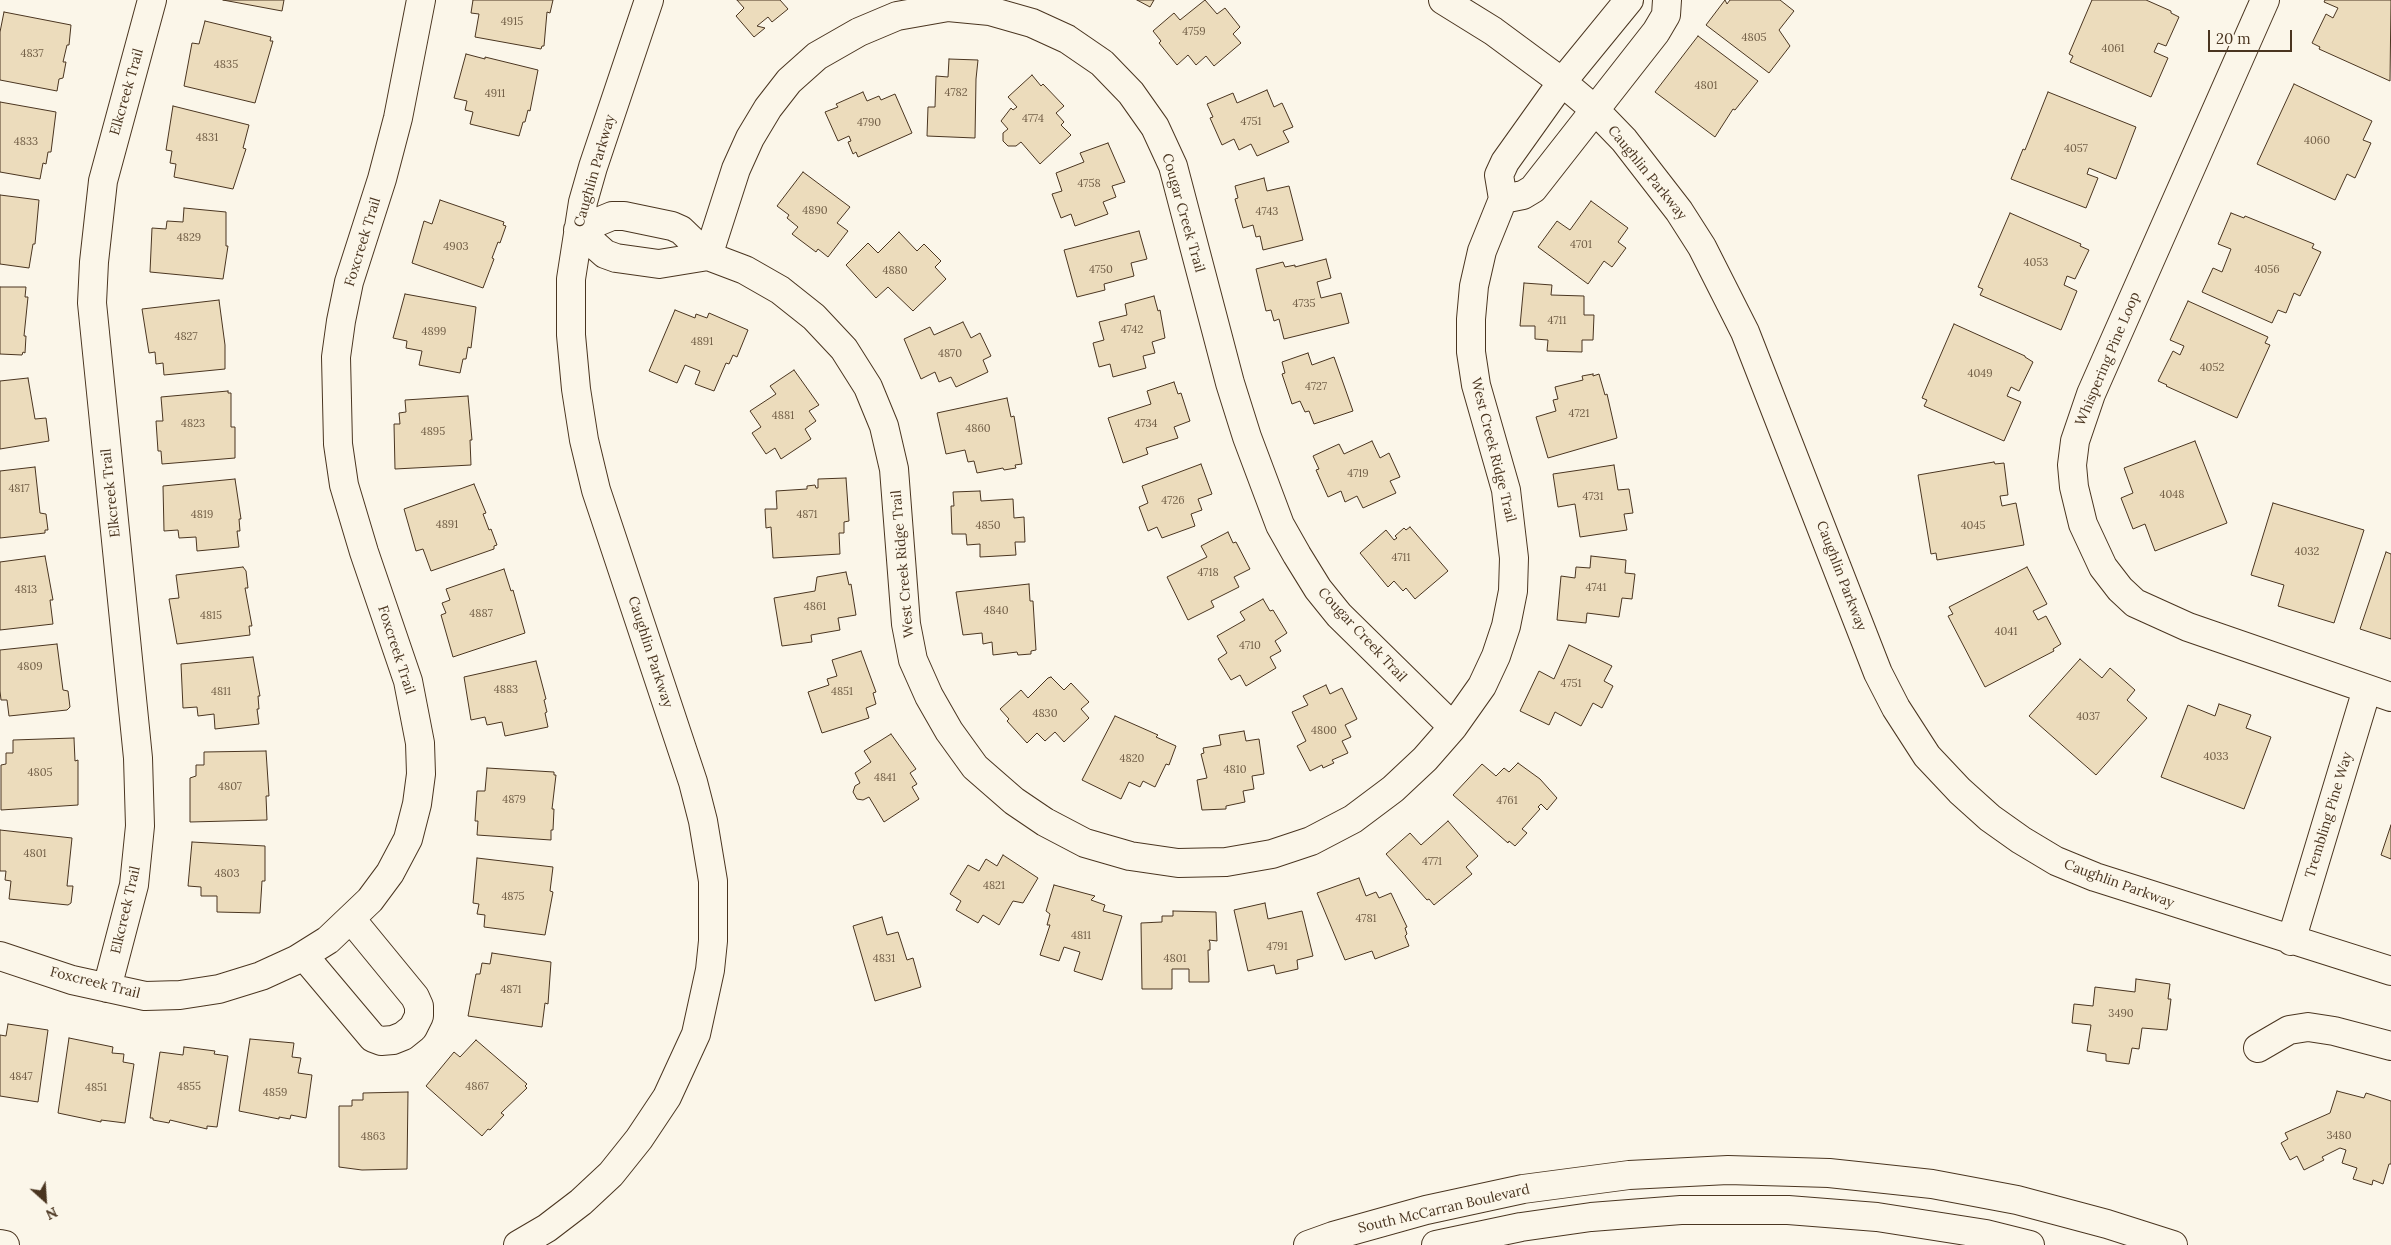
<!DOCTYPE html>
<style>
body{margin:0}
#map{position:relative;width:2391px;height:1245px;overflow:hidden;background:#fbf6e9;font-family:Lora,serif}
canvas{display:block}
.north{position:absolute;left:20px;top:1175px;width:50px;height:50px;-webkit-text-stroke:4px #fbf6e9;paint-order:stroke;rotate:154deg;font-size:14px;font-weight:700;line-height:20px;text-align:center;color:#4a3520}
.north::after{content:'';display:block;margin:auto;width:18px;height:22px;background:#4a3520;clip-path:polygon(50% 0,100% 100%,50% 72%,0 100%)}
.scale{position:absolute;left:2208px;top:30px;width:84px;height:22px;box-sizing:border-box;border:2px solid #4a3520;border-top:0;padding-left:6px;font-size:15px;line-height:18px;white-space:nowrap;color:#4a3520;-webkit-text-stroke:4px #fbf6e9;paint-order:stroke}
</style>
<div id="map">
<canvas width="2391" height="1245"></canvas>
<div class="north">N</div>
<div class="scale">20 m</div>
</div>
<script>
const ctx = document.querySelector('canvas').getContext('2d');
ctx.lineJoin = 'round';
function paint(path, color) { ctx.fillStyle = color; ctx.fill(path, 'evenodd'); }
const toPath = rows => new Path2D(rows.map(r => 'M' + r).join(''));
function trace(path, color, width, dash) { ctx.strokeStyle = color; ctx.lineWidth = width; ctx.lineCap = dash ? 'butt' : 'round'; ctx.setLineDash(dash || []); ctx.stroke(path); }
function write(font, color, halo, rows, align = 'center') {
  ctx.font = font + ' Lora,serif'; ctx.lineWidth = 4; ctx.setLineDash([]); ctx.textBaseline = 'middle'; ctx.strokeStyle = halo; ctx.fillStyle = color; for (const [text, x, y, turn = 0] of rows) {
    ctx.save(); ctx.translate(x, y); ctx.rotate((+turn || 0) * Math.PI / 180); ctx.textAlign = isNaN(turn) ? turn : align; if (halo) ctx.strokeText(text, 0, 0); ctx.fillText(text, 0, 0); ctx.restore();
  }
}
const building = toPath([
 [223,0,284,0,282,11,223,0],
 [473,0,553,0,550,13,547,12,544,46,542,46,541,49,475,37,479,14,471,13,473,0],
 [737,0,780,0,788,9,772,22,768,17,757,26,765,28,754,37,736,16,744,8,737,0],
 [1137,0,1154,0,1150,7,1137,0],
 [1205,0,1217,14,1225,8,1240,27,1233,34,1241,43,1214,66,1206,56,1196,65,1188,55,1177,65,1159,43,1161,41,1153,31,1174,13,1180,20,1205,0],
 [1725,0,1727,4,1730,0,1780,0,1794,11,1779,30,1790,46,1769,73,1706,25,1725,0],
 [2092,0,2146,0,2171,11,2171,13,2179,17,2166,46,2158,43,2154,52,2168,58,2151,97,2070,62,2073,56,2069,54,2092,0],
 [2325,0,2391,0,2390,81,2319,49,2320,47,2312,43,2326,14,2333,18,2338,8,2324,2,2325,0],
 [4,12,71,25,69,45,67,45,63,62,66,62,63,78,59,79,57,91,0,80,0,32,4,12],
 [205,21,271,37,270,41,273,41,255,103,184,86,192,43,199,44,205,21],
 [1698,36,1758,81,1735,110,1733,109,1715,137,1655,92,1698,36],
 [466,54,485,59,485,57,538,70,530,111,528,110,525,122,523,122,519,136,470,124,473,112,465,110,467,101,454,98,466,54],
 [949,59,978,60,976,79,975,138,927,136,928,107,935,107,936,76,948,77,949,59],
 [1032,75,1041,86,1043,84,1064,106,1056,113,1064,122,1061,125,1071,135,1040,164,1021,142,1016,146,1008,146,1003,141,1003,133,1008,129,1001,121,1011,108,1013,110,1017,107,1008,97,1032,75],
 [2294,84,2372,121,2363,140,2371,143,2355,178,2347,174,2335,200,2257,164,2294,84],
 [1267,90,1274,107,1282,103,1293,127,1283,131,1289,142,1257,156,1251,144,1239,150,1234,139,1222,145,1210,118,1213,117,1207,104,1233,93,1237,103,1267,90],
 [863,92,867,101,879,96,881,100,895,94,912,133,858,157,856,152,853,154,848,142,851,141,849,136,838,141,825,112,838,107,836,104,863,92],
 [2048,92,2136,127,2116,179,2089,168,2087,174,2098,178,2086,208,2011,179,2023,149,2025,150,2048,92],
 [0,102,56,112,51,152,48,152,46,164,43,163,40,179,0,172,0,102],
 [173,106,249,125,243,148,246,149,233,189,174,177,176,164,170,163,172,151,166,150,173,106],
 [1108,143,1125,182,1112,186,1116,197,1103,202,1108,214,1075,226,1071,214,1061,218,1052,194,1062,191,1056,173,1084,162,1080,153,1108,143],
 [803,172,850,207,837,223,848,231,828,257,818,249,816,252,792,234,798,227,787,218,789,215,777,206,803,172],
 [1264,178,1267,191,1289,186,1303,240,1263,250,1260,236,1256,237,1253,225,1243,228,1235,199,1238,198,1235,186,1264,178],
 [0,195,39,200,35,244,33,244,29,268,0,264,0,195],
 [440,200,504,222,503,225,506,226,500,243,498,242,492,258,494,259,483,288,412,263,424,221,432,224,440,200],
 [1591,201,1628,228,1618,242,1626,248,1612,267,1604,261,1588,284,1538,247,1557,221,1570,230,1591,201],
 [184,208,226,212,226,246,228,246,223,279,150,272,152,228,166,229,167,221,183,222,184,208],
 [2010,213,2081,244,2080,246,2089,250,2075,279,2067,276,2064,285,2077,291,2061,330,1980,295,1983,289,1978,287,2010,213],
 [2231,213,2244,218,2245,216,2314,244,2312,248,2321,252,2300,296,2294,293,2286,313,2278,310,2272,323,2202,292,2213,268,2222,272,2231,249,2218,244,2231,213],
 [1139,231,1147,259,1131,263,1134,276,1104,284,1105,290,1077,297,1064,250,1139,231],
 [899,232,917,251,924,244,941,261,935,267,946,279,913,311,888,287,876,298,846,265,868,243,878,253,899,232],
 [1326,259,1331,278,1317,282,1321,298,1341,293,1349,323,1284,339,1279,319,1274,321,1271,310,1266,311,1256,269,1283,262,1285,267,1295,265,1295,267,1326,259],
 [1524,283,1552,285,1551,295,1584,296,1584,315,1594,315,1593,340,1582,340,1582,352,1547,351,1548,340,1535,339,1535,326,1520,326,1524,283],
 [0,287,26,287,25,297,28,297,24,336,26,336,25,353,23,352,22,355,0,354,0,287],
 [405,294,476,307,471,348,468,347,466,359,463,359,460,373,419,365,422,351,406,348,407,341,393,338,405,294],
 [1154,296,1158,311,1160,310,1165,338,1152,342,1155,353,1143,356,1146,368,1113,377,1110,364,1099,367,1093,343,1104,340,1099,322,1127,315,1125,304,1154,296],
 [219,300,225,345,225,369,164,375,163,363,156,364,155,352,149,353,142,309,219,300],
 [2188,301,2268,337,2265,343,2270,345,2237,418,2166,386,2167,385,2158,381,2173,351,2180,355,2184,346,2170,340,2188,301],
 [675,310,695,318,696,314,707,318,709,313,748,330,737,357,733,355,729,364,726,363,714,391,695,384,700,371,685,365,677,383,649,371,675,310],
 [963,322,971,338,980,333,991,356,983,360,988,372,956,387,951,377,939,382,935,372,921,379,904,339,930,327,934,335,963,322],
 [1954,324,2025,356,2025,357,2033,362,2019,391,2011,387,2007,396,2021,402,2004,441,1924,406,1927,400,1922,398,1954,324],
 [1308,353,1312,365,1334,357,1353,411,1314,424,1309,411,1305,412,1300,401,1292,404,1282,374,1285,373,1282,362,1308,353],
 [794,370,819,405,809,411,816,421,805,429,811,439,781,459,775,448,766,454,752,433,761,427,750,411,776,394,770,386,794,370],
 [1593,374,1593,376,1599,374,1605,395,1607,394,1617,438,1548,458,1536,417,1556,411,1553,400,1558,399,1555,387,1583,380,1582,376,1593,374],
 [28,378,35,419,46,418,49,441,0,449,0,381,28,378],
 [1174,382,1178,394,1181,393,1190,421,1174,427,1178,438,1146,448,1148,454,1123,463,1108,418,1151,404,1147,391,1174,382],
 [228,391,228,393,231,393,231,427,235,427,235,458,162,464,161,451,158,451,156,421,163,421,161,397,228,391],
 [468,396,472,440,470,440,471,465,395,469,394,424,400,424,399,413,406,412,405,400,468,396],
 [1007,398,1011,417,1014,416,1022,464,1015,465,1016,468,1004,470,1003,468,977,473,974,461,968,462,965,450,946,454,937,413,1007,398],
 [1372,441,1380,458,1389,453,1400,477,1390,481,1396,493,1363,508,1357,496,1345,502,1341,491,1328,497,1316,470,1319,469,1313,456,1339,444,1344,454,1372,441],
 [2195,441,2227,523,2155,551,2145,524,2133,529,2121,498,2133,493,2124,468,2195,441],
 [1994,462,1995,464,2004,463,2008,495,2000,496,2002,506,2016,503,2024,545,1937,560,1936,553,1931,554,1918,475,1994,462],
 [1201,464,1212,494,1198,499,1202,510,1191,514,1195,526,1162,538,1157,527,1148,531,1139,507,1148,503,1142,486,1201,464],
 [1614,465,1618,490,1629,489,1633,513,1624,514,1627,530,1580,537,1575,504,1558,507,1553,474,1614,465],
 [35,467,40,513,46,514,48,530,45,530,45,533,0,538,0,471,35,467],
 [846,478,849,521,844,522,844,533,839,533,840,554,773,558,771,527,766,528,765,509,777,509,776,491,807,489,807,486,815,485,816,488,818,488,818,479,846,478],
 [235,479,241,519,239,519,240,531,237,531,239,547,197,551,196,537,179,538,178,530,164,531,163,486,235,479],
 [474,484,486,513,483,514,489,530,491,529,497,545,494,546,494,549,431,571,423,549,416,551,404,509,474,484],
 [980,491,981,501,1013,499,1014,518,1024,517,1025,542,1015,542,1016,555,980,557,980,544,967,545,966,534,952,534,951,506,954,506,953,492,980,491],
 [2273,503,2364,530,2334,623,2278,606,2284,585,2251,575,2273,503],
 [1410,527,1448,571,1415,599,1406,588,1403,591,1394,581,1388,587,1360,553,1386,530,1394,540,1397,538,1395,536,1404,528,1406,530,1410,527],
 [1228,532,1233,543,1236,542,1250,569,1234,577,1239,587,1211,601,1214,607,1188,620,1167,577,1207,557,1201,546,1228,532],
 [2386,552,2391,554,2391,639,2360,629,2386,552],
 [45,556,53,600,50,600,53,624,0,630,0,562,45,556],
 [1591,556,1626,560,1625,573,1635,574,1632,599,1622,598,1619,617,1587,613,1586,623,1557,620,1561,576,1575,578,1576,567,1590,568,1591,556],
 [243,567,246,571,248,588,245,588,252,626,249,626,250,635,177,644,169,599,179,598,176,575,243,567],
 [2027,567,2047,604,2033,611,2038,620,2046,616,2061,644,2053,649,2054,651,1985,687,1948,616,1953,614,1949,607,2027,567],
 [504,569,511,591,513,590,525,633,453,657,441,615,446,613,442,603,450,600,446,589,504,569],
 [846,572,849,585,851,584,856,615,838,618,840,630,811,635,812,642,782,646,774,598,815,591,817,577,846,572],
 [1029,584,1030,601,1033,601,1036,650,1031,651,1031,654,1018,655,1017,652,993,655,992,642,983,644,982,633,963,635,956,592,1029,584],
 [1263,599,1270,611,1273,610,1287,633,1275,641,1281,651,1270,657,1276,668,1246,686,1240,675,1231,680,1218,659,1227,653,1217,636,1245,620,1240,612,1263,599],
 [57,644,63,690,68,691,70,707,67,710,9,716,7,700,1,700,0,691,0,650,57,644],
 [1569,645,1612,666,1604,681,1613,686,1602,708,1593,703,1581,726,1555,712,1549,725,1520,711,1539,671,1554,679,1569,645],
 [861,651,876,692,873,693,876,704,866,708,869,718,822,733,808,692,829,685,827,679,837,676,832,660,861,651],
 [253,657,260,696,258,696,259,709,257,709,259,724,215,729,214,714,198,716,197,707,183,708,181,664,253,657],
 [2080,659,2102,678,2110,668,2135,690,2127,700,2147,718,2096,775,2029,716,2080,659],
 [536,661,546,699,544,700,547,712,545,713,548,727,505,736,502,722,487,725,485,717,471,720,464,677,536,661],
 [1051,677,1064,690,1071,683,1089,702,1081,709,1089,718,1064,742,1055,732,1045,741,1037,733,1027,743,1007,721,1009,719,1000,709,1021,690,1028,698,1048,678,1051,677],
 [1326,685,1330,694,1342,688,1357,719,1345,725,1351,737,1342,741,1348,753,1332,760,1334,763,1323,768,1322,765,1310,771,1297,746,1306,741,1292,712,1308,705,1303,696,1326,685],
 [2219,704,2251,715,2246,728,2271,737,2244,809,2161,777,2188,705,2215,716,2219,704],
 [1115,716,1158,735,1156,737,1176,746,1169,765,1166,764,1155,787,1143,781,1140,787,1129,782,1121,799,1082,780,1115,716],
 [1244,731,1246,741,1259,739,1264,774,1252,776,1254,789,1243,791,1245,802,1226,806,1226,809,1202,810,1197,780,1207,778,1201,754,1204,753,1203,748,1221,745,1219,735,1244,731],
 [891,734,916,769,910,773,917,784,912,787,919,799,884,822,869,797,863,800,857,799,853,792,855,786,860,783,855,773,871,762,864,751,891,734],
 [74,738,75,761,78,760,78,805,1,810,1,765,6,764,6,753,13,753,13,740,74,738],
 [266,751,269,796,266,796,267,820,190,822,190,778,196,776,196,765,204,765,204,752,266,751],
 [1518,763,1540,779,1557,798,1547,810,1541,804,1538,807,1540,809,1522,829,1527,833,1515,846,1509,841,1508,843,1453,795,1482,764,1496,776,1504,768,1509,772,1518,763],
 [487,768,554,772,554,775,556,775,552,809,554,809,553,830,551,830,551,840,477,835,478,821,475,821,477,791,485,791,487,768],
 [1448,821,1478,856,1466,867,1472,874,1434,905,1429,899,1427,900,1386,854,1410,833,1421,845,1448,821],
 [2391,825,2391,859,2381,855,2391,825],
 [0,830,72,838,67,886,73,886,71,903,68,905,9,899,11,881,5,880,6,871,0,871,0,830],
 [192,842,265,846,265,881,262,881,260,913,217,912,217,896,201,896,201,887,188,886,192,842],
 [1003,855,1038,878,1023,903,1013,901,999,925,983,915,978,923,956,910,961,901,950,894,968,865,979,871,986,859,997,866,1003,855],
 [477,858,553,867,550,891,553,892,545,935,484,927,485,915,477,914,479,904,473,903,477,858],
 [1359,878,1366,896,1376,892,1379,898,1391,893,1407,927,1405,928,1407,934,1405,936,1409,946,1375,959,1372,951,1345,960,1317,893,1359,878],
 [1054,885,1095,896,1091,900,1105,905,1103,911,1122,916,1102,980,1074,971,1080,952,1064,947,1059,961,1040,955,1050,925,1047,925,1050,914,1046,911,1054,885],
 [1265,903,1268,919,1302,911,1313,956,1297,960,1298,969,1276,974,1274,965,1248,971,1234,910,1265,903],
 [1173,911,1216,912,1217,941,1209,940,1210,943,1210,950,1208,950,1209,982,1189,982,1189,969,1172,969,1172,989,1142,989,1141,923,1162,922,1162,916,1173,916,1173,911],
 [882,917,887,935,898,932,907,960,913,958,921,987,875,1001,853,926,882,917],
 [492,953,551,962,548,1004,545,1003,542,1027,468,1016,476,974,480,974,482,963,490,964,492,953],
 [2136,979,2170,984,2168,999,2171,999,2167,1030,2142,1028,2139,1049,2132,1048,2129,1064,2106,1061,2106,1054,2087,1051,2091,1025,2072,1023,2074,1004,2093,1006,2095,987,2135,992,2136,979],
 [8,1024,48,1030,38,1102,0,1096,0,1035,6,1036,8,1024],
 [69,1038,113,1047,112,1053,124,1054,123,1062,134,1064,125,1123,101,1120,101,1122,58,1113,69,1038],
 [250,1039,294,1043,292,1057,301,1058,298,1073,312,1075,306,1118,291,1115,290,1119,279,1117,279,1119,239,1111,250,1039],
 [476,1040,527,1084,525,1086,527,1088,501,1113,504,1115,490,1130,488,1129,482,1136,426,1086,454,1052,460,1057,476,1040],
 [184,1047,215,1051,214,1054,228,1056,217,1127,207,1126,207,1129,170,1120,169,1123,153,1120,153,1118,150,1118,160,1052,183,1055,184,1047],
 [2337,1091,2364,1098,2366,1093,2391,1101,2391,1164,2389,1164,2383,1184,2373,1180,2372,1185,2353,1179,2357,1168,2342,1163,2346,1150,2340,1148,2322,1157,2324,1160,2304,1170,2297,1156,2290,1160,2281,1143,2288,1139,2285,1133,2330,1113,2337,1091],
 [408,1092,407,1169,362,1170,339,1167,339,1106,352,1106,352,1100,363,1100,363,1093,408,1092]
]);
paint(building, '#ecdcbc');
trace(building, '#4a3520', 1);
const minor = toPath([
 [1443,0,1493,31,1562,82,1594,109,1624,140,1679,211,1702,247,1745,332,1878,673,1896,708,1927,756,1960,791,1990,818,2021,840,2056,861,2095,877,2391,971],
 [2265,0,2091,394,2075,441,2072,465,2074,487,2083,524,2103,567,2120,589,2135,603,2188,627,2391,697],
 [1503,199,1523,195,1533,189,1656,32,1666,15,1667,0],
 [708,256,659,264,616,258,605,254,578,230,612,216,624,216,672,226,681,230,708,256,745,270,780,290,814,317,844,349,868,387,884,426,894,469,906,624,913,660,929,696,949,731,975,767,1014,801,1045,822,1085,843,1130,856,1178,863,1226,862,1272,854,1311,841,1353,819,1393,789,1425,759,1453,727,1482,686,1496,656,1506,626,1513,591,1514,558,1506,490,1476,385,1471,352,1471,319,1474,286,1482,251,1503,199,1499,175,1505,162,1562,82,1629,0],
 [708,256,736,169,750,138,768,108,789,81,817,56,859,32,897,16,948,7,990,11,1032,23,1067,39,1102,63,1131,93,1155,127,1173,166,1230,383,1247,437,1280,525,1297,555,1318,589,1339,615,1453,727],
 [2291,941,2367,689],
 [0,956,72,980,145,996,180,995,219,989,261,976,296,960,328,940,370,900,390,873,408,839,417,804,421,774,420,743,408,681,364,552,344,485,338,444,336,357,341,321,349,282,382,179,398,118,421,0],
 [304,956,373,1038,381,1041,393,1040,403,1036,413,1028,419,1016,419,1006,415,997,351,919],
 [107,988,134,885,140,826,138,758,92,303,94,262,103,181,152,0],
 [2258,1048,2289,1030,2308,1027,2334,1031,2391,1046],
 [0,1244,5,1245],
 [518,1245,547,1228,581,1202,611,1174,639,1139,667,1097,696,1034,710,970,713,941,713,881,703,821,693,782,596,490,584,440,576,389,571,335,571,279,583,202,593,167,649,0]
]);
const major = toPath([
 [1308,1245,1333,1236,1426,1210,1523,1189,1629,1175,1728,1170,1829,1173,1932,1184,2017,1200,2107,1224,2173,1245],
 [1436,1245,1521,1227,1591,1217,1681,1210,1788,1210,1877,1217,1986,1234,2030,1245]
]);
trace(minor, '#4a3520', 30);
trace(major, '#4a3520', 30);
trace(minor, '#fbf6e9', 28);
trace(major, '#fbf6e9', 28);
write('11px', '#725f47', null, [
 ["4915",512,22],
 ["4759",1194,32],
 ["4805",1754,38],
 ["4061",2113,49],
 ["4837",32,54],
 ["4835",226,65],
 ["4801",1706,86],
 ["4782",956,93],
 ["4911",495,94],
 ["4774",1033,119],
 ["4751",1251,122],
 ["4790",869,123],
 ["4831",207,138],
 ["4060",2317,141],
 ["4833",26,142],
 ["4057",2076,149],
 ["4758",1089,184],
 ["4890",815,211],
 ["4743",1267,212],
 ["4829",189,238],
 ["4701",1581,245],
 ["4903",456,247],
 ["4053",2036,263],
 ["4750",1101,270],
 ["4056",2267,270],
 ["4880",895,271],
 ["4735",1304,304],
 ["4711",1557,321],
 ["4742",1132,330],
 ["4899",434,332],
 ["4827",186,337],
 ["4891",702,342],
 ["4870",950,354],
 ["4052",2212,368],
 ["4049",1980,374],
 ["4727",1316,387],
 ["4721",1579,414],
 ["4881",783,416],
 ["4823",193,424],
 ["4734",1146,424],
 ["4860",978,429],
 ["4895",433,432],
 ["4719",1358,474],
 ["4817",19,489],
 ["4048",2172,495],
 ["4731",1593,497],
 ["4726",1173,501],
 ["4819",202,515],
 ["4871",807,515],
 ["4891",447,525],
 ["4850",988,526],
 ["4045",1973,526],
 ["4032",2307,552],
 ["4711",1401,558],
 ["4718",1208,573],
 ["4741",1596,588],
 ["4813",26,590],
 ["4861",815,607],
 ["4840",996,611],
 ["4887",481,614],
 ["4815",211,616],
 ["4041",2006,632],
 ["4710",1250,646],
 ["4809",30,667],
 ["4751",1571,684],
 ["4883",506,690],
 ["4811",221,692],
 ["4851",842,692],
 ["4830",1045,714],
 ["4037",2088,717],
 ["4800",1324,731],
 ["4033",2216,757],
 ["4820",1132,759],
 ["4810",1235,770],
 ["4805",40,773],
 ["4841",885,778],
 ["4807",230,787],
 ["4879",514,800],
 ["4761",1507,801],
 ["4801",35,854],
 ["4771",1432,862],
 ["4803",227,874],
 ["4821",994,886],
 ["4875",513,897],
 ["4781",1366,919],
 ["4811",1081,936],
 ["4791",1277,947],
 ["4831",884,959],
 ["4801",1175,959],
 ["4871",511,990],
 ["3490",2121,1014],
 ["4847",21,1077],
 ["4855",189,1087],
 ["4867",477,1087],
 ["4851",96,1088],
 ["4859",275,1093],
 ["3480",2339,1136],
 ["4863",373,1137]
]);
write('14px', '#4a3520', '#fbf6e9', [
 ["Elkcreek Trail",127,92,-74],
 ["Caughlin Parkway",595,171,-74],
 ["Caughlin Parkway",1647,173,51],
 ["Cougar Creek Trail",1183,213,74],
 ["Foxcreek Trail",363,242,-73],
 ["Whispering Pine Loop",2108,359,-67],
 ["West Creek Ridge Trail",1493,450,76],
 ["Elkcreek Trail",111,493,-96],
 ["West Creek Ridge Trail",903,564,-95],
 ["Caughlin Parkway",1841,576,69],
 ["Cougar Creek Trail",1362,635,47],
 ["Foxcreek Trail",396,650,72],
 ["Caughlin Parkway",650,652,72],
 ["Trembling Pine Way",2329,815,-73],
 ["Caughlin Parkway",2119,884,20],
 ["Elkcreek Trail",126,910,-77],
 ["Foxcreek Trail",95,983,14],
 ["South McCarran Boulevard",1444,1209,-13]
]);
</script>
